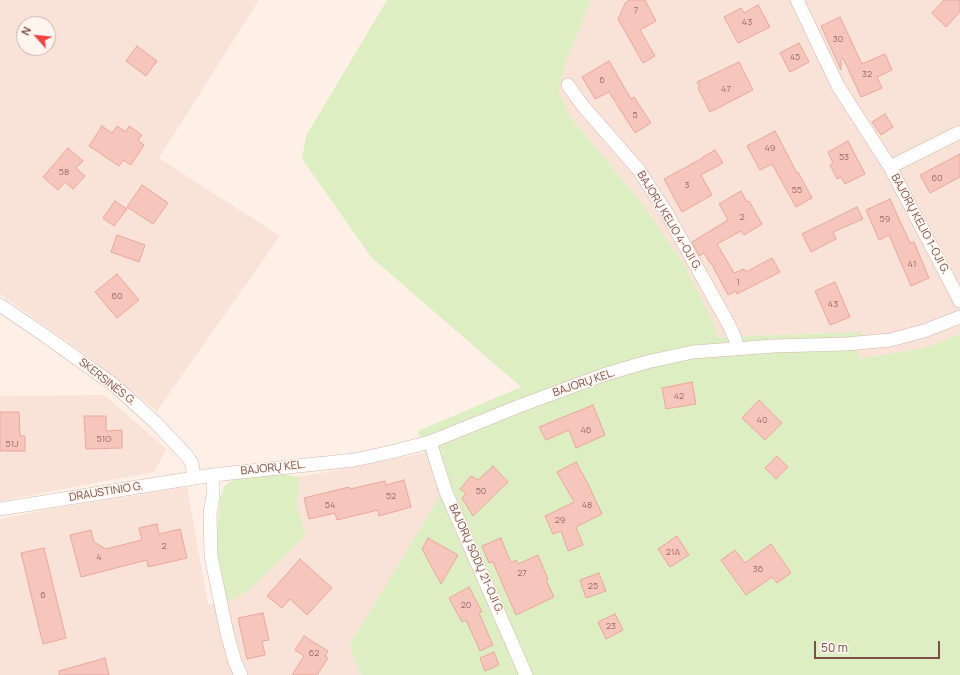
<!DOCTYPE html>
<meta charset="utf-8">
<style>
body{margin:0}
#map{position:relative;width:960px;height:675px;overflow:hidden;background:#fef0e7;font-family:Manrope,sans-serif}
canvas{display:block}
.north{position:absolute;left:16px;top:16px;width:40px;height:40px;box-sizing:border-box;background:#fff5ef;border:1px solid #cab3ac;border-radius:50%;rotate:297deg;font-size:11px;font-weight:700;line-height:16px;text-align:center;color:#7b4f48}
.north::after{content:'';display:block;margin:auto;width:14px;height:18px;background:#f24242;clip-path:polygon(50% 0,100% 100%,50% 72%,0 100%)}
.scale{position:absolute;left:814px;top:641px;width:126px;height:18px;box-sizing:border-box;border:2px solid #7b4f48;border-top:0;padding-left:5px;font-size:12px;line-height:14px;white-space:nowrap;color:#7b4f48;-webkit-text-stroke:3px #fff5ef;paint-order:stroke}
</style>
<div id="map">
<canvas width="960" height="675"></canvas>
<div class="north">N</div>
<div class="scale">50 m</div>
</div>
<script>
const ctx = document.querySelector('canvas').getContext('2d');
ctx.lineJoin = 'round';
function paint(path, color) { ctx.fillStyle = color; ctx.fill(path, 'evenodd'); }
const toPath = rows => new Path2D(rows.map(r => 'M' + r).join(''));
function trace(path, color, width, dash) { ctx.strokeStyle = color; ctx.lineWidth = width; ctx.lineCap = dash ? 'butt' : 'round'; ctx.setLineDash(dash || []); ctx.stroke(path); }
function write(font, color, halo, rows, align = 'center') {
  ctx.font = font + ' Manrope,sans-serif'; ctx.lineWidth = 3; ctx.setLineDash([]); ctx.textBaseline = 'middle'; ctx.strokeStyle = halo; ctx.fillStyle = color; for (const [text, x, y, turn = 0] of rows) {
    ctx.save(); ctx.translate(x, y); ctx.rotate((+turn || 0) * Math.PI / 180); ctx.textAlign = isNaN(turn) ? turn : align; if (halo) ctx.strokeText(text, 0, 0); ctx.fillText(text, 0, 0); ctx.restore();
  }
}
paint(toPath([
 [0,0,259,0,159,158,280,236,157,411,82,352,0,294],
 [24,24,48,24,48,48,24,48],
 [591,0,960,0,960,334,924,348,858,359,861,332,718,337,711,317,684,264,641,202,571,118,559,93,565,64],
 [104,395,167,449,154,472,0,501,0,396],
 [425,453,441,494,349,646,361,675,0,675,0,519,62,507,187,487,208,604,227,602,247,592,306,535,297,506,300,477]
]), '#f9e3d8');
paint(toPath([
 [387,0,591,0,565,64,559,93,571,118,641,202,684,264,711,317,718,337,862,332,858,359,924,348,960,334,960,675,361,675,349,646,441,494,425,453,418,431,521,387,371,257,302,159,306,136],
 [279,474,300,477,297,506,306,535,247,592,227,602,217,549,218,519,220,498,224,487,229,482,238,479]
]), '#deeec3');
const building = toPath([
 [630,0,645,0,656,21,640,30,655,56,643,63,618,19,626,2,630,0],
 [944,0,960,0,960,12,946,27,932,13,944,0],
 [758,5,770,27,738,43,724,17,741,8,744,13,758,5],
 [840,17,862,64,885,54,892,70,877,77,882,88,861,97,843,58,841,59,841,70,821,26,840,17],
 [799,43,809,62,790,72,780,53,799,43],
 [137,46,157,61,146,76,126,61,137,46],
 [609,61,631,99,634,97,651,123,635,133,609,92,595,99,582,77,609,61],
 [739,62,753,90,710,112,698,88,700,87,697,82,739,62],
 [885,114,893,127,881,135,872,122,885,114],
 [102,126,112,133,117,126,126,132,129,126,142,135,138,140,144,145,131,165,123,160,119,166,89,146,102,126],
 [775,131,797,173,798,172,812,198,796,207,772,164,760,170,747,146,775,131],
 [848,141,865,174,845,184,841,177,837,179,830,165,833,163,828,152,848,141],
 [68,148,83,161,76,168,85,176,73,189,65,182,58,190,43,177,68,148],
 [715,150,723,163,701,175,712,195,682,212,664,179,703,158,703,157,715,150],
 [960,154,960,177,930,193,920,175,960,154],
 [142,185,168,203,153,224,127,207,142,185],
 [741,191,747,202,749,201,762,224,744,235,741,231,717,244,734,273,744,269,746,272,772,258,780,272,737,294,736,291,728,295,711,263,710,263,704,253,699,256,692,242,728,220,719,204,741,191],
 [890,199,910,243,914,242,929,278,911,286,889,235,879,240,866,210,890,199],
 [115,201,127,209,114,226,103,218,115,201],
 [857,207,863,219,833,232,836,239,811,252,802,234,857,207],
 [117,235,145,245,139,262,111,252,117,235],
 [117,274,139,300,117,318,95,292,117,274],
 [835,282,850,317,830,325,815,291,835,282],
 [692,382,696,404,666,409,662,388,692,382],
 [759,400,782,423,765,440,742,418,759,400],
 [593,405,605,435,576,448,569,430,546,440,539,427,593,405],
 [0,412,19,412,20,436,25,436,25,451,0,451,0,412],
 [84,416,106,416,106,431,122,430,122,448,86,449,84,416],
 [777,456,788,467,776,479,765,468,777,456],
 [576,462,587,482,602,514,576,527,583,545,568,551,561,531,553,534,545,516,574,502,557,472,576,462],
 [493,466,508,482,473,516,462,498,466,493,460,489,471,476,478,480,493,466],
 [404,480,411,507,379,516,378,510,337,520,335,513,309,519,304,498,349,487,350,489,385,481,386,485,404,480],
 [157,524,159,534,180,529,187,558,148,567,147,560,81,577,70,535,91,530,94,542,106,549,142,540,139,528,157,524],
 [677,536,689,555,670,567,658,549,677,536],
 [428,538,458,555,441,584,422,549,428,538],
 [501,538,511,563,516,560,518,564,538,555,548,579,546,580,554,597,516,615,493,562,489,563,482,546,501,538],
 [771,544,791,573,777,583,772,577,746,595,721,560,735,550,745,563,771,544],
 [44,548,66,638,43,644,21,553,44,548],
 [300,559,332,588,307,615,290,599,282,608,267,596,300,559],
 [599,573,606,591,586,598,580,580,599,573],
 [469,587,482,612,479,613,493,645,480,651,466,620,462,622,449,598,469,587],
 [263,613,269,640,262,641,265,655,247,659,238,618,263,613],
 [615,614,623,630,606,639,598,622,615,614],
 [304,636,328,651,325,656,328,658,317,675,292,675,304,656,295,650,304,636],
 [494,652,499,665,485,671,480,658,494,652],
 [105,658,109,675,59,675,59,671,105,658]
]);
paint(building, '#f6c6bc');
trace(building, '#eba79b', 1);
const street = toPath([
 [797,0,838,86,890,167,960,301],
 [568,85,583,106,638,169,666,212,729,325,735,338,737,348],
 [890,167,960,132],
 [0,305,44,335,114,385,156,423,187,456,192,463,194,478],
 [430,442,446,492,526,675],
 [213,475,213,496,210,513,211,556,227,633,235,662,241,675],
 [0,509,213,475,354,460,391,452,430,442,522,405,606,374,647,362,693,352,774,346,846,344,890,340,924,331,960,317]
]);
trace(street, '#d4b6ae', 14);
trace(street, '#fff', 13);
write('9px', '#9a6d65', null, [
 ["7",636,10],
 ["43",747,22],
 ["30",838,39],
 ["45",795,57],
 ["32",867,74],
 ["6",602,80],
 ["47",726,89],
 ["5",635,115],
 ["49",770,148],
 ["53",844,157],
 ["58",64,172],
 ["60",937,178],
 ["3",687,185],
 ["55",797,190],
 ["2",742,217],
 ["59",885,219],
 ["41",912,264],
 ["1",738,282],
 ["60",117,296],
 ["43",833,304],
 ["42",679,396],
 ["40",762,420],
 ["46",586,430],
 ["51G",104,439],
 ["51J",12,444],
 ["50",481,491],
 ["52",391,496],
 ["54",330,505],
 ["48",587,505],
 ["29",560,520],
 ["2",164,546],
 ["21A",673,552],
 ["4",99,557],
 ["36",758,569],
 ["27",522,573],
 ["25",593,586],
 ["6",43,595],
 ["20",466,605],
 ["23",611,626],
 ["62",314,653]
]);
write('11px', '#7b4f48', '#fff5ef', [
 ["BAJORŲ KELIO 4-OJI G.",669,221,59],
 ["BAJORŲ KELIO 1-OJI G.",920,224,62],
 ["SKERSINĖS G.",107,382,38],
 ["BAJORŲ KEL.",584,383,-19],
 ["BAJORŲ KEL.",273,468,-6],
 ["DRAUSTINIO G.",106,492,-9],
 ["BAJORŲ SODŲ 21-OJI G.",476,559,66]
]);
</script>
